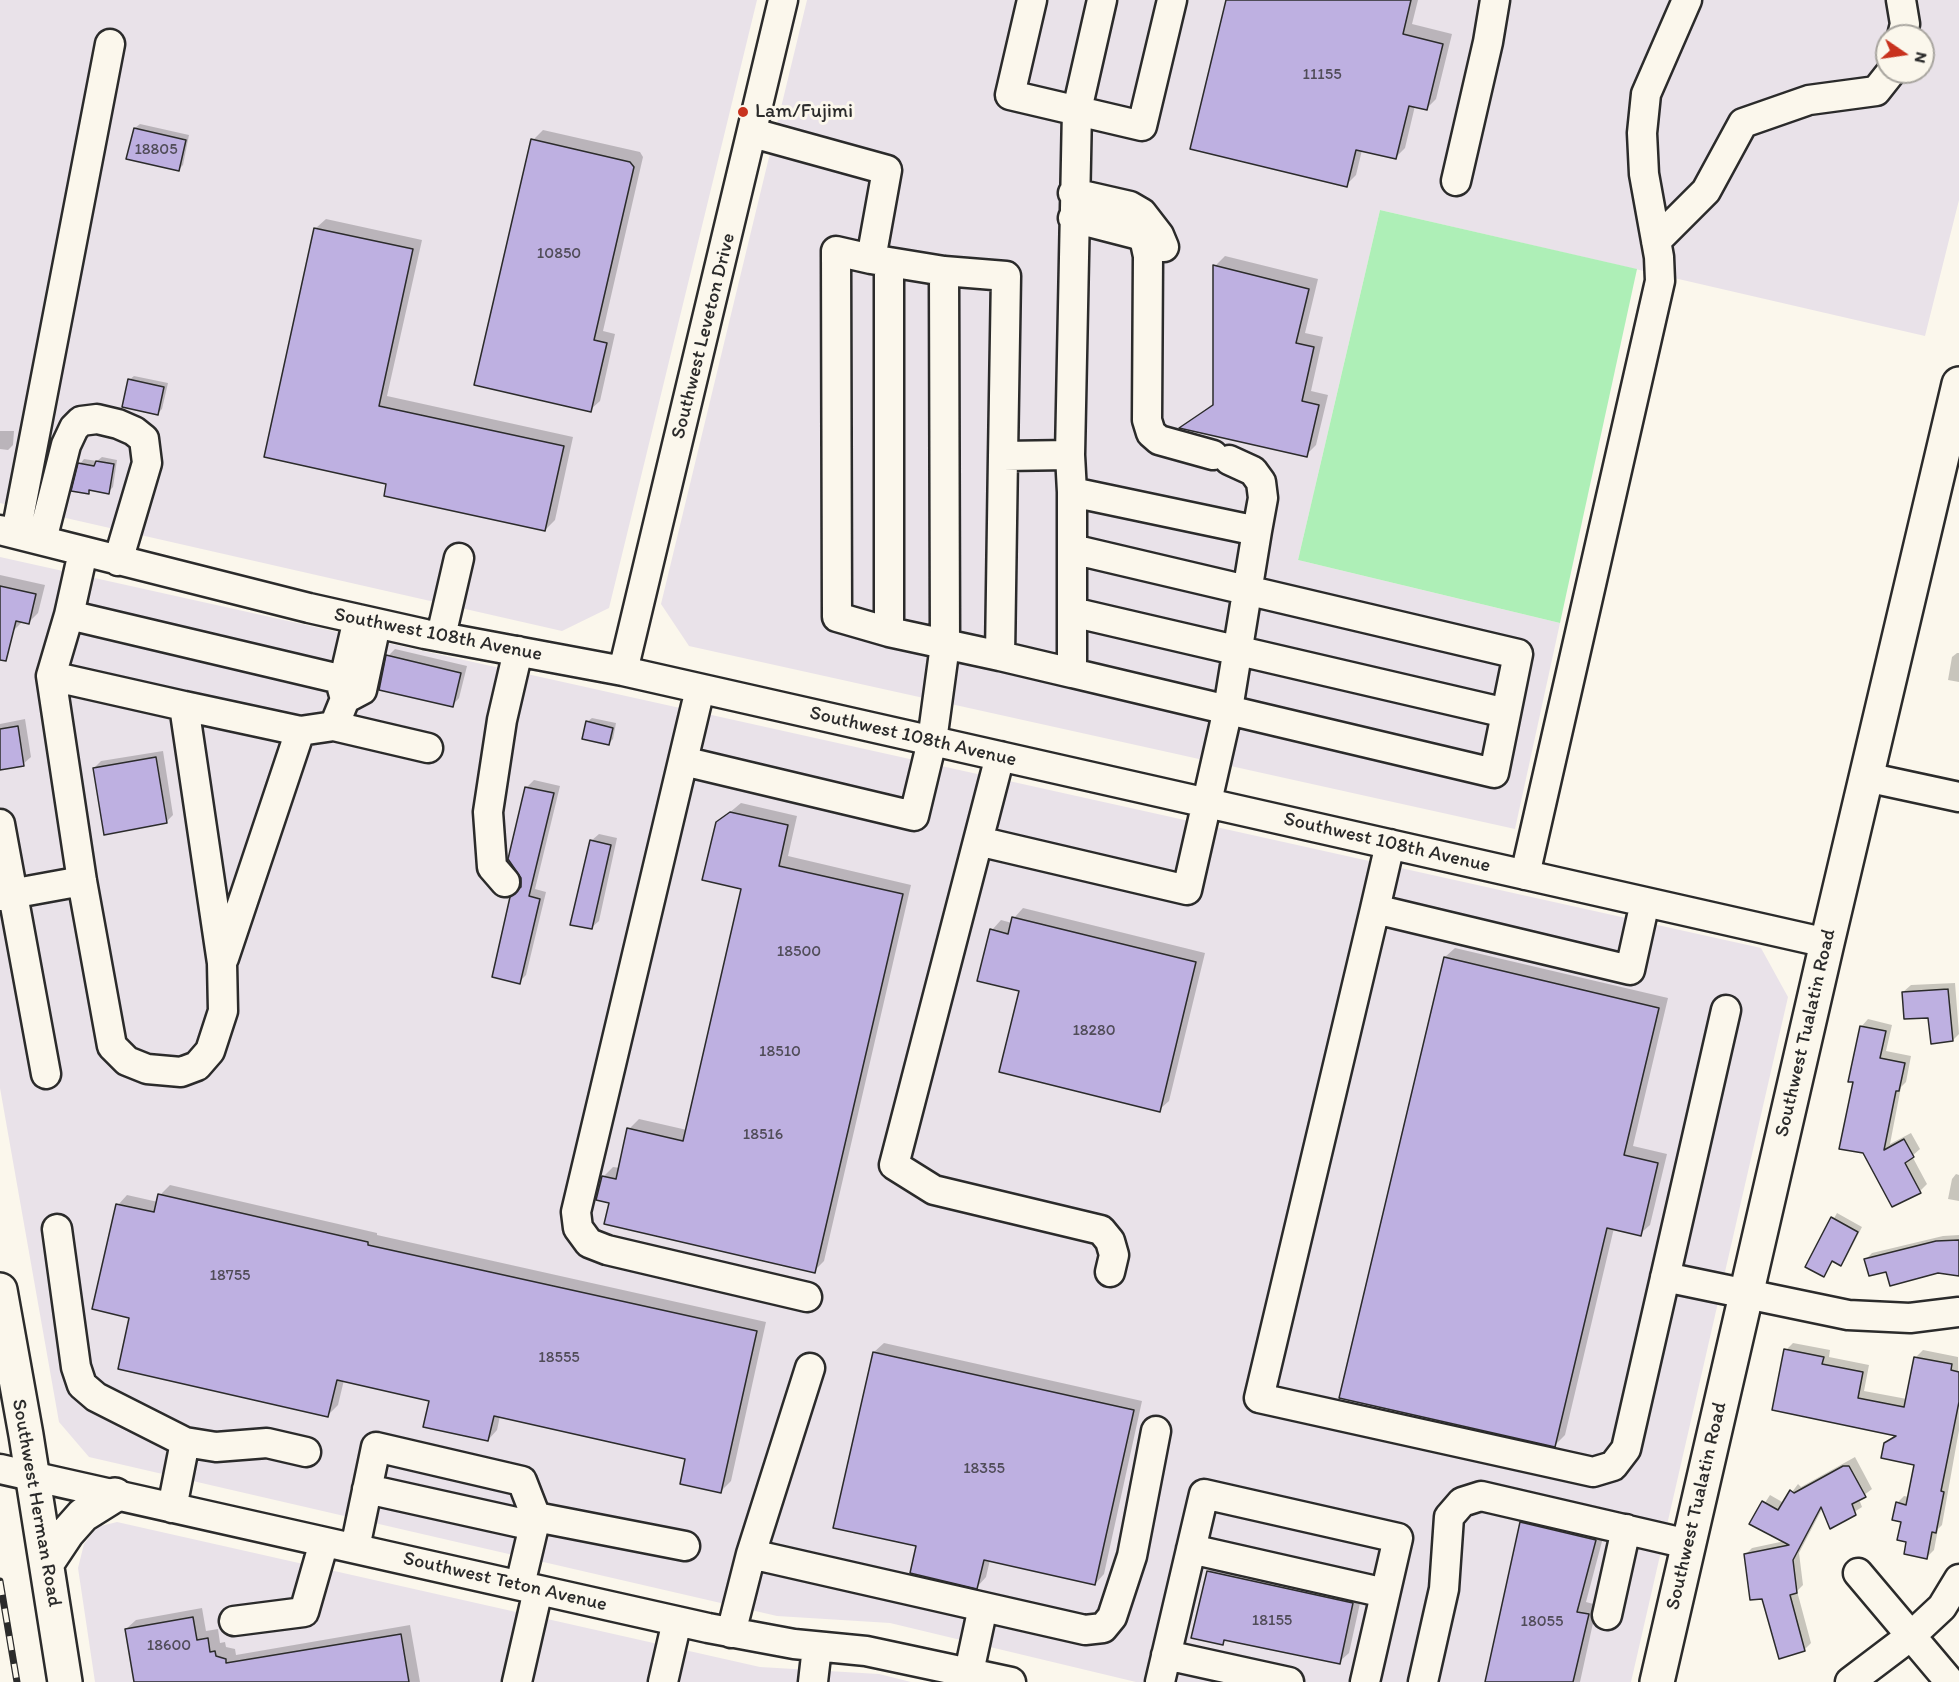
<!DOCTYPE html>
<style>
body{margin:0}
#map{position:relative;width:1959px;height:1682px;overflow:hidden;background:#fbf7ec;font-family:Itim,sans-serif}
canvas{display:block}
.north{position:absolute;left:1875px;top:24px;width:60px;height:60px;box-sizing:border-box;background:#fbf7ec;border:2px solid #a8a59f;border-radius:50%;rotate:103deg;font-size:16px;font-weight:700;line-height:24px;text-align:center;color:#2b2b2b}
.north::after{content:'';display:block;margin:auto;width:21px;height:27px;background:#c8321e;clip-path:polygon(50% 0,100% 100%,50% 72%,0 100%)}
</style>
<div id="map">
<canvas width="1959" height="1682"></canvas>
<div class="north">N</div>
</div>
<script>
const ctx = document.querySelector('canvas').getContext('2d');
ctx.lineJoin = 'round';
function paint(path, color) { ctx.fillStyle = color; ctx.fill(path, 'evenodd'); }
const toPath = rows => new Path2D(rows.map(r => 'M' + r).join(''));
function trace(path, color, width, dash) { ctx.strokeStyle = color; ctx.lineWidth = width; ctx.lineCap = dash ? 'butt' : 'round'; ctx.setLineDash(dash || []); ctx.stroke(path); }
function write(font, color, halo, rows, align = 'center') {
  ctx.font = font + ' Itim,sans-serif'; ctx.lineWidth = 6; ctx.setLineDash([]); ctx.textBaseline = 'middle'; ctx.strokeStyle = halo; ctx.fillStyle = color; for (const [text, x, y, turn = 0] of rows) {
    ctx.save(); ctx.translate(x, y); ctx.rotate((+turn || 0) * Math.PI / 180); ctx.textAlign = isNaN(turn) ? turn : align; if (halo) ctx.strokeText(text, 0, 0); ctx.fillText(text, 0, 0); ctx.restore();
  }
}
paint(toPath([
 [0,0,757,0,609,608,562,631,0,503],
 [807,0,1959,0,1959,200,1925,336,1380,210,1298,560,1560,623,1515,829,689,646,661,604],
 [1887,36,1923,36,1923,72,1887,72],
 [0,557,1761,948,1788,997,1631,1682,1136,1682,890,1623,777,1616,89,1457,59,1422,0,1088],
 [117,1522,760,1667,879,1674,911,1682,95,1682,78,1568,84,1544,97,1527]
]), '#e9e2e9');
paint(toPath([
 [1380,210,1637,269,1560,623,1298,560]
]), '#aeefb7');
paint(toPath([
 [1228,0,1418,0,1412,24,1452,34,1436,99,1426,109,1415,106,1405,148,1395,158,1362,150,1356,175,1346,185],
 [140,124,189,135,183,165,178,170,135,128],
 [543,130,640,152,643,157,603,331,615,334,600,401,590,410,533,140],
 [326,219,422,240,387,396,573,437,555,520,545,530,388,483,316,228],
 [1225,256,1318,279,1305,333,1323,337,1311,391,1328,395,1316,445,1306,455,1182,428,1215,402,1215,266],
 [134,376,168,383,162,409,158,413,129,380],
 [0,431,14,431,13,445,8,450,0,449],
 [102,457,117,460,113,487,108,492,92,489,88,493,80,464,84,459,97,461],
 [0,575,45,585,38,613,29,622,23,621,13,631,0,628],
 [395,649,467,666,459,698,452,706,388,656],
 [1957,653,1959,653,1959,682,1948,680,1952,657],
 [592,718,616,723,613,739,608,744,587,722],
 [25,719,31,757,23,764,0,769,0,724],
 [163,751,173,815,166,822,94,768,101,761],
 [534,780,560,786,535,889,546,892,526,975,519,982,527,787],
 [741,803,797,816,788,856,911,885,824,1261,814,1271,611,1202,603,1177,613,1167,620,1168,629,1129,639,1119,687,1130,743,888,717,823],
 [599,834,617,838,599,921,591,928,591,841],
 [1023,908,1205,953,1169,1101,1159,1110,1021,990,992,930,1001,920,1012,923,1014,918],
 [1455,948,1668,998,1633,1146,1667,1154,1650,1225,1640,1234,1614,1228,1565,1435,1555,1445,1445,957],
 [1955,983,1959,1034,1953,1040,1903,992,1911,985],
 [1868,1019,1892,1025,1886,1051,1911,1056,1906,1082,1901,1087,1890,1144,1911,1133,1920,1149,1912,1156,1927,1184,1920,1191,1892,1205,1855,1081,1861,1027],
 [1956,1174,1959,1175,1959,1201,1948,1199,1952,1179],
 [170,1185,377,1233,377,1235,766,1322,731,1481,721,1491,687,1457,500,1416,497,1430,488,1440,431,1399,344,1380,338,1405,328,1415,131,1317,118,1205,127,1195,158,1202,160,1195],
 [1837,1213,1862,1227,1845,1260,1841,1264,1834,1260,1824,1275,1807,1267],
 [1959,1235,1959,1274,1887,1270,1866,1259,1872,1253,1943,1236],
 [884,1343,1142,1401,1104,1574,1095,1584,990,1560,986,1577,977,1587,918,1545,874,1352],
 [1793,1343,1830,1350,1829,1357,1869,1365,1864,1391,1907,1399,1916,1357,1923,1350,1958,1357,1959,1430,1942,1525,1938,1529,1934,1550,1926,1558,1908,1541,1897,1503,1904,1496,1909,1497,1916,1464,1885,1444,1895,1435,1786,1350],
 [1855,1457,1872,1489,1859,1499,1862,1507,1831,1527,1823,1507,1799,1553,1803,1585,1797,1591,1811,1643,1804,1650,1763,1597,1745,1555,1752,1548,1785,1541,1751,1524,1770,1495,1784,1503,1798,1484,1801,1487],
 [1531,1513,1605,1530,1586,1602,1597,1605,1580,1682,1486,1682,1522,1523],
 [1218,1562,1362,1594,1349,1653,1339,1662,1227,1639,1222,1644,1208,1572],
 [202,1608,206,1631,218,1629,220,1643,225,1642,226,1647,235,1649,236,1655,410,1625,420,1682,135,1682,126,1629,136,1620]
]), '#0003');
const building = toPath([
 [1226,0,1411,0,1403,34,1443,44,1427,110,1409,106,1396,159,1356,150,1347,187,1190,149,1226,0],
 [134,128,186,140,179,171,126,159,134,128],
 [531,139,630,162,634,167,594,340,607,343,591,412,474,385,531,139],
 [314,228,413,249,379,406,564,446,545,531,384,496,386,484,264,457,314,228],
 [1213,265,1309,289,1296,343,1314,347,1302,401,1319,405,1307,457,1179,428,1213,405,1213,265],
 [128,379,164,387,158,415,122,407,128,379],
 [96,461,114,464,109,494,89,490,89,494,71,491,78,463,94,466,96,461],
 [0,586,36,594,29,624,16,621,6,661,0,660,0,586],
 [386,655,461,673,453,707,379,690,386,655],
 [586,721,613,728,609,745,582,739,586,721],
 [18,726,24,766,0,770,0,729,18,726],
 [156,757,167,823,104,835,93,768,156,757],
 [525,787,554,793,529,896,540,899,520,984,492,977,510,897,521,887,521,878,508,859,525,787],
 [730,812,788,825,779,866,903,894,815,1273,604,1224,609,1203,596,1200,602,1176,616,1179,627,1128,683,1141,741,889,702,880,716,822,730,812],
 [590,840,611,845,592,929,570,925,590,840],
 [1012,917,1196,962,1160,1112,999,1072,1019,991,977,981,990,929,1008,934,1012,917],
 [1444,957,1659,1008,1624,1155,1658,1163,1641,1236,1607,1228,1555,1447,1339,1398,1444,957],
 [1948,989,1953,1041,1931,1044,1928,1018,1904,1019,1902,992,1948,989],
 [1860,1026,1886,1031,1880,1058,1905,1063,1899,1091,1896,1091,1884,1150,1904,1139,1914,1157,1905,1163,1921,1193,1892,1207,1863,1153,1839,1149,1853,1082,1848,1082,1860,1026],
 [158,1194,368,1242,368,1245,757,1331,721,1493,680,1484,685,1459,494,1416,488,1441,423,1427,429,1401,337,1380,328,1417,118,1369,129,1318,92,1309,116,1204,154,1212,158,1194],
 [1831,1217,1858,1232,1841,1266,1832,1261,1824,1277,1805,1267,1831,1217],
 [1959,1240,1959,1276,1938,1273,1890,1286,1886,1272,1869,1276,1864,1259,1936,1241,1959,1240],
 [1784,1349,1824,1357,1822,1364,1863,1372,1858,1398,1904,1407,1914,1357,1952,1364,1951,1370,1959,1372,1959,1402,1941,1491,1944,1492,1936,1533,1932,1532,1927,1559,1904,1554,1906,1542,1897,1540,1901,1522,1892,1520,1896,1502,1906,1505,1914,1465,1881,1458,1884,1443,1896,1436,1772,1410,1784,1349],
 [873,1352,1134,1410,1095,1585,984,1560,977,1589,910,1573,916,1546,833,1528,873,1352],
 [1843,1466,1849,1466,1866,1497,1852,1504,1856,1515,1830,1529,1821,1507,1793,1560,1797,1593,1790,1595,1805,1651,1779,1659,1762,1599,1750,1600,1744,1554,1789,1545,1749,1524,1762,1501,1778,1510,1790,1490,1794,1493,1843,1466],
 [1520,1522,1596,1540,1577,1612,1589,1614,1573,1682,1485,1682,1520,1522],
 [1207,1571,1353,1603,1340,1664,1224,1640,1223,1645,1191,1638,1207,1571],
 [193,1617,197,1640,208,1638,210,1652,215,1651,216,1656,226,1659,226,1663,401,1634,409,1682,134,1682,125,1629,193,1617]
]);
paint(building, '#beb0e1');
trace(building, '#2b2b2b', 1.5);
const minor = toPath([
 [1032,0,1010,95,1142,126,1172,0],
 [1102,0,1077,110,1070,455,1072,492,1257,531,1263,498,1261,482,1253,471,1229,460],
 [1901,0,1905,24,1902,36],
 [753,133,887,170,871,259,836,251,837,617,889,632],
 [1456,181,1488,42,1495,0],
 [1073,193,1130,206,1142,213,1159,235,1164,247],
 [1073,218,1139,235,1145,242,1148,256,1147,420,1151,433,1159,440,1213,455],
 [1656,241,1706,191,1743,123,1809,100,1876,91,1891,72],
 [871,259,889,262,889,632,1000,656,1003,456,1070,455],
 [889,262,944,271,1006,276,1003,456],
 [0,530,309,608,425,634,623,671,1827,943],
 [16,533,110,44],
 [42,540,66,445,74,428,81,421,97,419,118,424,134,431,144,439,147,463,118,561],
 [1072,612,1506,713],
 [69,615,83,552],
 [441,636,459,558],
 [1000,656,1072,673,1072,492],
 [623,671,783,0],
 [1072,673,1494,773,1518,654,1072,549],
 [51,676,184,706,222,963,223,1011,210,1051,197,1066,181,1072,147,1069,127,1061,112,1046,82,881,51,676],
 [51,676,69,615,344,680],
 [700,689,576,1212,578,1228,589,1243,607,1250,807,1297],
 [345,699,362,690,374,634],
 [184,706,300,731,334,726,345,699,342,688,358,619],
 [334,726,428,748],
 [1000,756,894,1165,934,1190,1101,1230,1110,1241,1114,1255,1110,1272],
 [683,761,914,816,932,741,945,645,944,271],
 [1866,777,1959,797],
 [0,824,46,1074],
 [978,841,1187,890,1228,709,1257,531],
 [1390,844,1375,909,1630,970,1645,902],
 [1525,875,1660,281,1659,257,1644,174,1642,133,1646,94,1687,0],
 [505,882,492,867,488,812,502,720,518,651],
 [0,896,82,881],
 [1375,909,1259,1398,1593,1472,1613,1466,1626,1449,1726,1010],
 [224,958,300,731],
 [57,1229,76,1367,82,1385,96,1397,185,1442],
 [1665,1277,1848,1315,1910,1318,1959,1312],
 [0,1469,708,1628,794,1644,866,1651,1011,1682],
 [367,1489,534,1526],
 [172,1508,185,1442,216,1447,267,1443,306,1452],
 [536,1517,685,1546],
 [355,1548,376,1447,522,1481,536,1517,520,1585],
 [1191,1549,1385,1593],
 [751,1554,1085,1630,1103,1628,1112,1617,1132,1556,1156,1431],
 [1858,1573,1950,1682],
 [1607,1615,1626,1529],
 [234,1621,304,1612,324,1542],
 [731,1633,751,1554,810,1368],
 [1166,1655,1289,1682],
 [969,1672,983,1607],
 [517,1682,538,1590],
 [663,1682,677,1621],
 [813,1682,817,1647],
 [1160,1682,1204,1494,1398,1538,1365,1682],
 [1423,1682,1444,1589,1449,1517,1462,1502,1481,1496,1688,1544],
 [1850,1682,1912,1635,1942,1607,1959,1579]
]);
const major = toPath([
 [0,1290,26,1435,65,1682],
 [47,1563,67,1533,83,1515,115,1495],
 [1657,1682,1827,943,1959,384]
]);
trace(minor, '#2b2b2b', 33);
trace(major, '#2b2b2b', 38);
trace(minor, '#fbf7ec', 28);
trace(major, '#fbf7ec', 33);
const rail = toPath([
 [0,1581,17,1682]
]);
trace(rail, '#2b2b2b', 7);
trace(rail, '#fbf7ec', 4.5, [14]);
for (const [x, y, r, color] of [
 [743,112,6,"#c8321e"]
]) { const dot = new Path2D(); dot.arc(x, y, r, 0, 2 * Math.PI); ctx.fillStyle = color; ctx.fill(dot); trace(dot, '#fbf7ec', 2); }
write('16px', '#504c58', null, [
 ["11155",1322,75],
 ["18805",156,150],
 ["10850",559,254],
 ["18500",799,952],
 ["18280",1094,1031],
 ["18510",780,1052],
 ["18516",763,1135],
 ["18755",230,1276],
 ["18555",559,1358],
 ["18355",984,1469],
 ["18155",1272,1621],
 ["18055",1542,1622],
 ["18600",169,1646]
]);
write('20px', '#2b2b2b', '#fbf7ec', [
 ["Lam/Fujimi",755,112]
], 'left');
write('20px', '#2b2b2b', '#fbf7ec', [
 ["Southwest Leveton Drive",704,336,-76],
 ["Southwest 108th Avenue",438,635,11],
 ["Southwest 108th Avenue",913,737,13],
 ["Southwest 108th Avenue",1387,843,13],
 ["Southwest Tualatin Road",1806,1033,-77],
 ["Southwest Herman Road",36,1503,80],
 ["Southwest Tualatin Road",1697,1506,-77],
 ["Southwest Teton Avenue",505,1582,13]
]);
</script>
